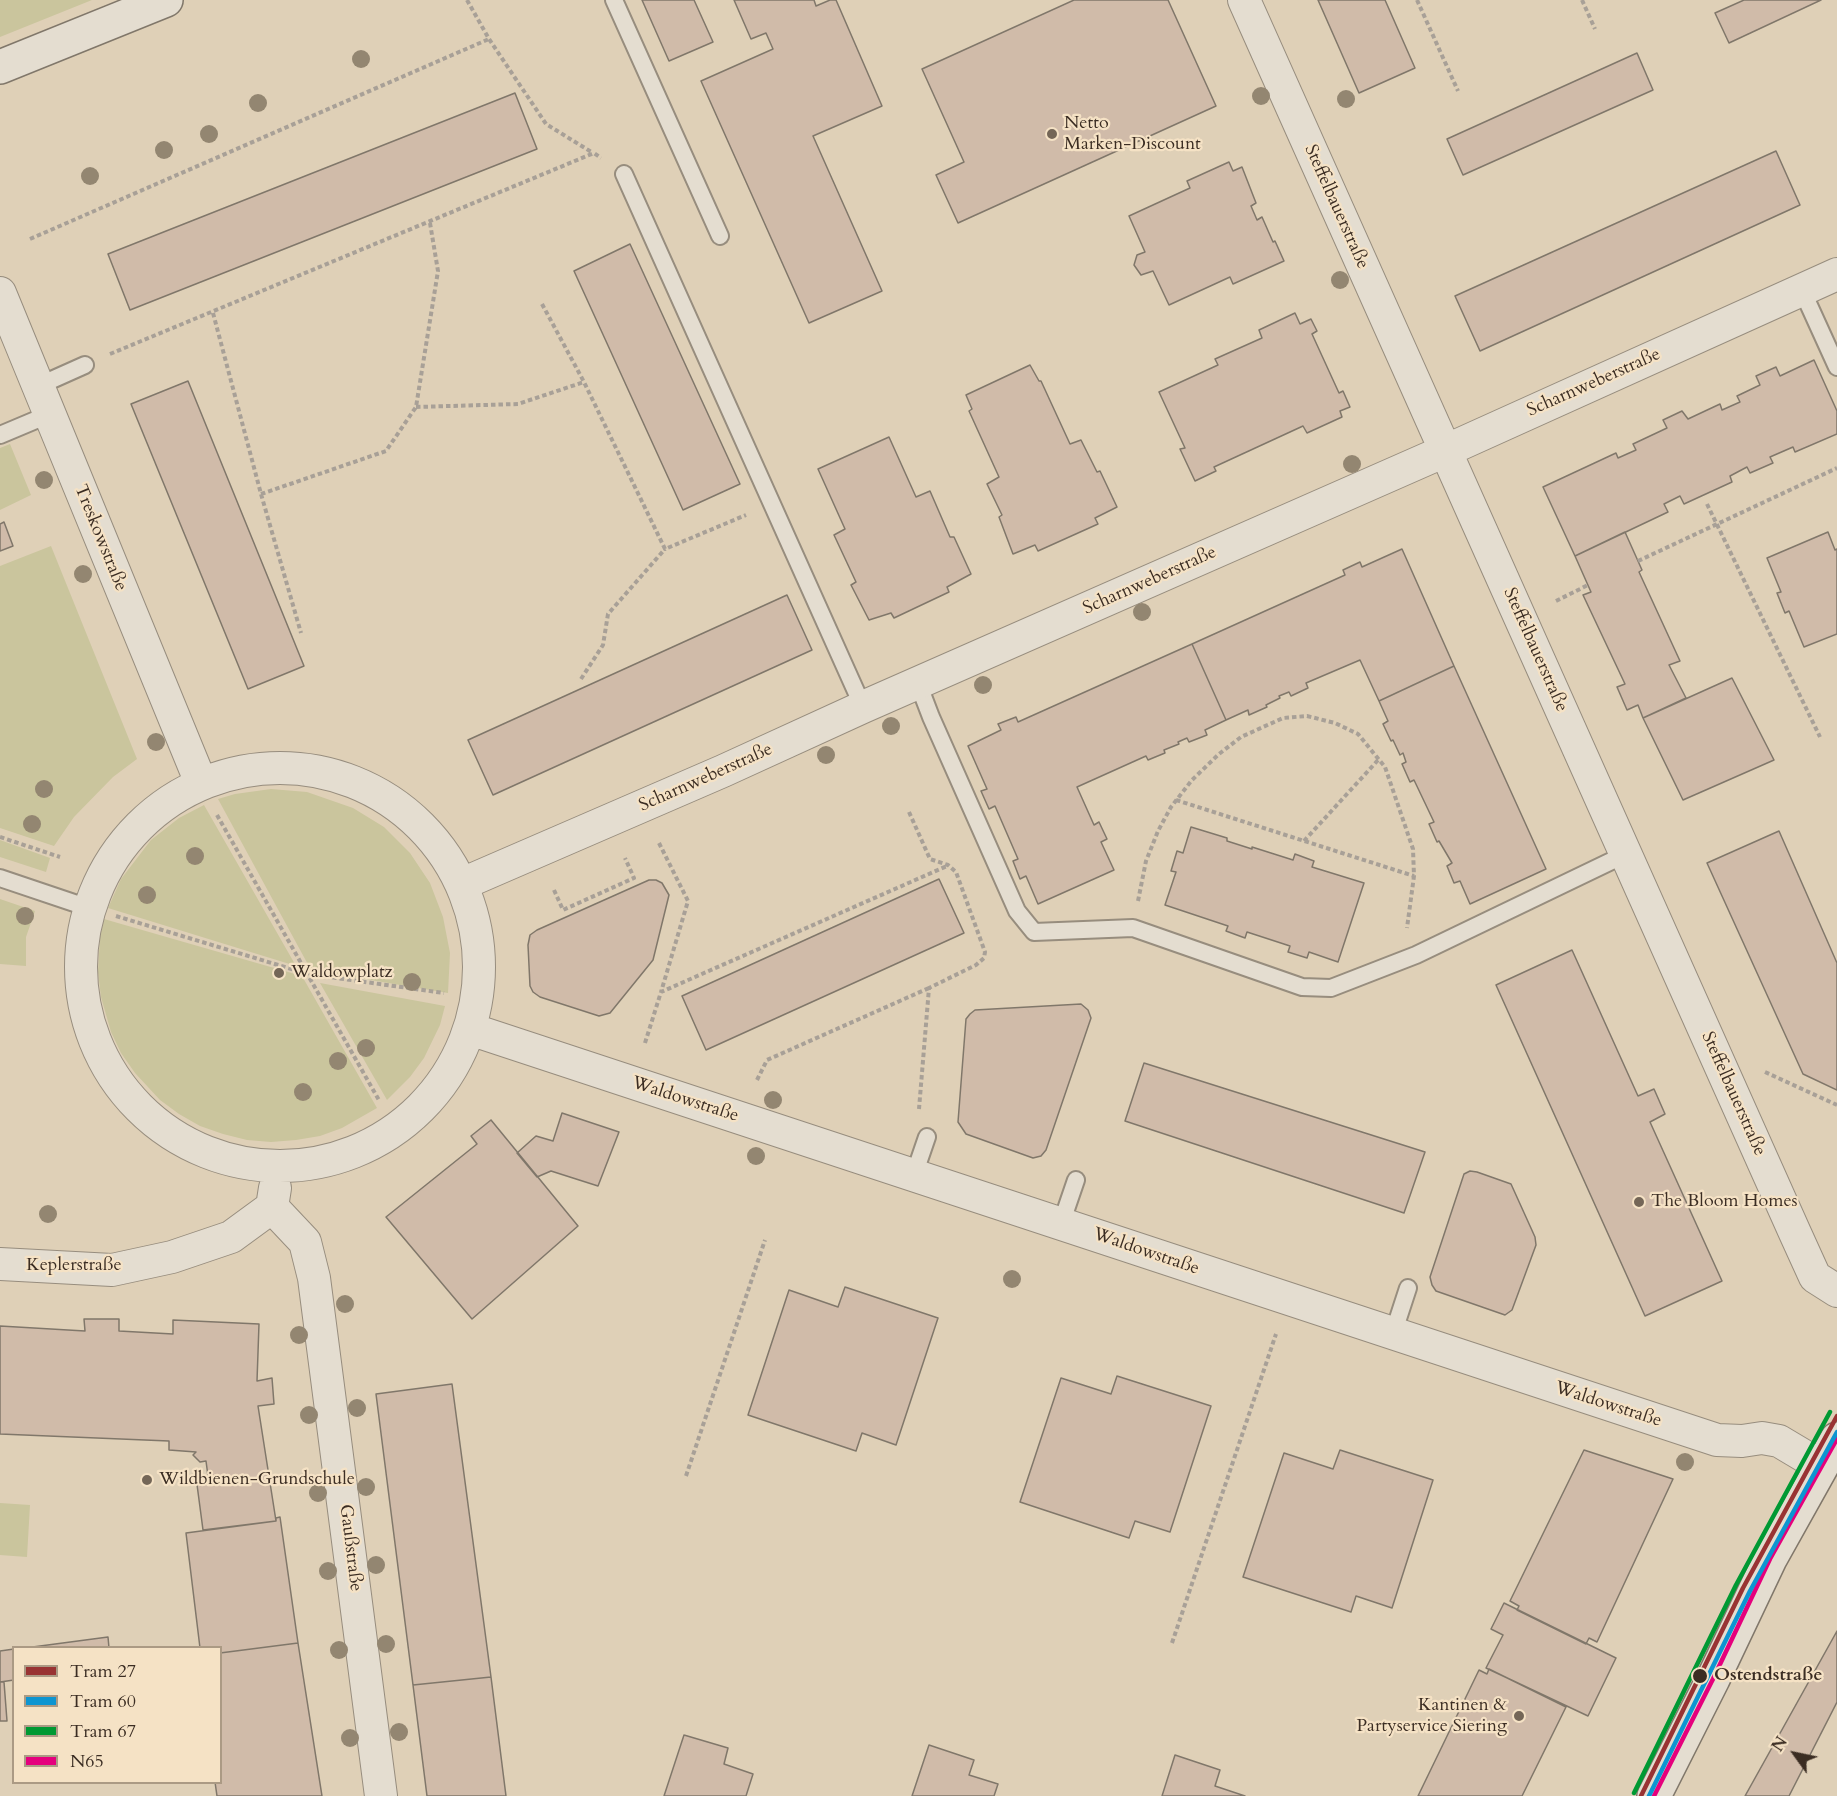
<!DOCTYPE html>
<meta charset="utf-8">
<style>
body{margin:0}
#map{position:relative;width:1837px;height:1796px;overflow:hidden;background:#dfd0b7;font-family:Cardo,serif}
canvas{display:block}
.legend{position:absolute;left:12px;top:1646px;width:210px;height:138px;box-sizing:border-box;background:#f5e2c5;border:2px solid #ab9a84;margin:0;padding:8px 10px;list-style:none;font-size:18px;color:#3b2d23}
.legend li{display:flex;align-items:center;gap:12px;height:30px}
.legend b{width:30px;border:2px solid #ab9a84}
.north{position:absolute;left:1765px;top:1724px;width:60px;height:60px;-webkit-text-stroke:4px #f5e2c5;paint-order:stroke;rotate:303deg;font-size:16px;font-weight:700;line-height:24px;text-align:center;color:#3b2d23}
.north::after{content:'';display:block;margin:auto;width:21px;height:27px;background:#3b2d23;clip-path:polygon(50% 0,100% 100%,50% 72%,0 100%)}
</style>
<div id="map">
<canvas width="1837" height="1796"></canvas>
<ul class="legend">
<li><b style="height:8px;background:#933"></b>Tram 27</li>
<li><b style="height:8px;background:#0d95d1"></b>Tram 60</li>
<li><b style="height:8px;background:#093"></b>Tram 67</li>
<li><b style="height:8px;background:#e5007d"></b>N65</li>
</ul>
<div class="north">N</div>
</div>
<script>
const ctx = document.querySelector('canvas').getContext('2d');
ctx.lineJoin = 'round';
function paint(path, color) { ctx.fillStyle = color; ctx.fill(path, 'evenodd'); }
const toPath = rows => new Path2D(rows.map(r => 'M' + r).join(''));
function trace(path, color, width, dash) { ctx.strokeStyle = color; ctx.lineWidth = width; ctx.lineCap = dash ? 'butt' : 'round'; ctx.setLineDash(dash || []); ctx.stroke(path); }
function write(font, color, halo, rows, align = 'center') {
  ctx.font = font + ' Cardo,serif'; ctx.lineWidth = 4.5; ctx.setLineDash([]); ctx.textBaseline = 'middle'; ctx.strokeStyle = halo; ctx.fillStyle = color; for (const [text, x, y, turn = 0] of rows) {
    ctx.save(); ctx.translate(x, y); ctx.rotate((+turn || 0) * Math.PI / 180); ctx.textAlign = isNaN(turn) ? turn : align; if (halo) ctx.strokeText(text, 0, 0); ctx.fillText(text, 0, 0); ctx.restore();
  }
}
paint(toPath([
 [0,0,92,0,0,37],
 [10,444,31,495,0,510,0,448],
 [51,546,137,759,113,777,74,817,54,846,0,828,0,566],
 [271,789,307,792,353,808,384,827,410,853,430,883,443,917,450,953,448,993,311,970,218,799,235,794],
 [204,805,296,966,108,908,121,879,151,840,179,818],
 [0,840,50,858,46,872,0,857],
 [0,899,35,911,26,937,26,966,0,964],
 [104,919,302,976,377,1108,342,1128,320,1136,296,1140,271,1142,247,1140,223,1134,200,1126,179,1114,160,1100,135,1073,121,1053,111,1032,101,997,98,972,100,936],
 [320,983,445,1006,440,1025,424,1058,410,1077,387,1100],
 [0,1503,30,1505,27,1557,0,1555]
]), '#cac59d');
const building = toPath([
 [642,0,694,0,713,42,669,61,642,0],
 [734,0,814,0,816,6,830,0,836,0,882,106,813,136,882,291,809,323,701,81,773,49,766,33,751,39,734,0],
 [1074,0,1168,0,1216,106,958,223,936,175,964,162,922,69,1074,0],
 [1318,0,1385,0,1415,68,1359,93,1318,0],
 [1744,0,1821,0,1729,43,1715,13,1744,0],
 [1637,53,1653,90,1463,175,1447,139,1637,53],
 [515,93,537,149,130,310,108,254,515,93],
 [1776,151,1800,205,1480,351,1455,296,1776,151],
 [1229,162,1233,171,1242,167,1256,203,1251,206,1257,220,1262,217,1273,242,1275,241,1284,261,1233,284,1230,277,1169,305,1153,271,1141,275,1134,265,1137,255,1145,252,1129,216,1190,188,1187,181,1229,162],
 [630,244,740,484,683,510,574,271,630,244],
 [1295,313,1300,324,1311,319,1317,331,1312,334,1339,393,1343,391,1350,407,1340,411,1342,417,1307,433,1303,426,1214,467,1216,471,1195,481,1180,449,1185,448,1159,392,1218,365,1215,359,1262,338,1259,330,1295,313],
 [1814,360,1837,411,1837,434,1795,452,1793,447,1770,457,1773,463,1750,473,1747,467,1730,476,1732,482,1684,504,1680,496,1664,504,1668,512,1575,556,1543,487,1616,453,1618,458,1636,450,1633,444,1667,428,1663,420,1682,411,1688,419,1720,404,1722,410,1740,402,1737,396,1760,385,1756,376,1776,367,1780,376,1814,360],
 [1030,365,1039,381,1041,381,1070,444,1081,440,1097,472,1100,471,1117,507,1095,518,1098,524,1038,551,1035,545,1013,554,999,517,1002,515,987,484,999,477,969,411,972,409,966,395,1030,365],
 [188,381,304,666,248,689,131,404,188,381],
 [889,437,916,497,930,491,950,537,954,537,971,574,947,587,949,592,894,618,891,613,869,620,851,585,856,582,834,535,845,529,818,469,889,437],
 [4,522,13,546,0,551,0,524,4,522],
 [1625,532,1642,570,1639,572,1680,661,1669,665,1686,698,1643,718,1638,705,1627,710,1617,687,1625,684,1583,595,1591,592,1575,556,1625,532],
 [1828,532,1835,550,1837,549,1837,634,1804,647,1789,611,1785,613,1777,593,1781,592,1767,558,1828,532],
 [1402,549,1454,666,1379,701,1360,660,1306,683,1308,688,1291,696,1289,692,1279,696,1280,698,1266,705,1267,707,1249,715,1248,710,1226,720,1192,644,1345,575,1343,570,1360,562,1362,567,1402,549],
 [787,595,812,650,493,795,468,740,787,595],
 [1192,644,1226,720,1205,730,1207,735,1189,742,1187,738,1178,742,1179,744,1164,750,1165,753,1148,760,1146,756,1077,787,1094,825,1099,822,1107,839,1101,842,1114,870,1038,904,1026,876,1020,879,1013,861,1018,859,995,806,989,809,981,791,987,789,968,746,1001,730,998,724,1016,717,1018,722,1192,644],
 [1454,666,1546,869,1470,904,1460,881,1454,883,1447,866,1452,863,1439,841,1437,842,1429,824,1434,822,1414,780,1410,782,1402,764,1406,762,1403,753,1400,755,1393,740,1391,741,1383,724,1388,721,1379,701,1454,666],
 [1732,678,1774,760,1683,800,1643,718,1732,678],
 [1191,827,1227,838,1227,841,1252,849,1252,847,1293,860,1295,854,1314,861,1312,867,1364,883,1338,962,1309,952,1307,958,1288,952,1290,946,1247,932,1245,938,1226,931,1228,926,1165,905,1176,872,1171,871,1177,851,1183,853,1191,827],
 [1779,831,1837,963,1837,1090,1803,1074,1707,863,1779,831],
 [939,879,964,933,706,1050,682,996,939,879],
 [649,880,656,880,662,883,669,895,653,960,610,1013,599,1016,540,997,533,992,530,986,528,945,530,935,537,930,649,880],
 [1572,950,1638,1096,1654,1089,1665,1114,1650,1122,1722,1281,1645,1316,1496,985,1572,950],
 [1081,1004,1088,1010,1091,1018,1046,1150,1041,1156,1033,1158,966,1134,958,1122,966,1019,970,1014,975,1010,1081,1004],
 [1144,1063,1425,1152,1404,1213,1125,1121,1144,1063],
 [562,1113,619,1132,598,1186,551,1171,537,1177,517,1153,536,1136,553,1141,562,1113],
 [491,1120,578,1226,472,1319,386,1217,477,1144,471,1136,491,1120],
 [1470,1171,1477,1172,1511,1184,1535,1237,1536,1245,1512,1310,1505,1315,1436,1291,1432,1285,1430,1277,1464,1174,1470,1171],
 [845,1287,938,1318,896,1445,862,1433,856,1451,748,1415,789,1290,838,1307,845,1287],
 [84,1319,119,1319,119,1331,173,1334,173,1320,259,1324,257,1381,272,1378,274,1404,258,1406,276,1521,203,1530,196,1477,208,1476,206,1461,200,1462,193,1455,196,1452,169,1450,169,1441,0,1434,0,1326,85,1331,84,1319],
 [1117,1376,1211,1406,1170,1532,1135,1521,1129,1538,1020,1502,1061,1378,1111,1394,1117,1376],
 [452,1384,491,1677,413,1685,376,1394,452,1384],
 [1340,1450,1433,1480,1392,1608,1356,1596,1351,1612,1243,1577,1284,1453,1333,1469,1340,1450],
 [1584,1450,1673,1479,1597,1642,1589,1638,1586,1644,1517,1610,1519,1606,1510,1601,1584,1450],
 [280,1517,298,1643,220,1653,220,1648,200,1648,186,1533,276,1521,276,1518,280,1517],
 [1504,1603,1616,1658,1588,1716,1486,1668,1503,1635,1491,1629,1504,1603],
 [1837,1631,1837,1702,1789,1796,1745,1796,1837,1631],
 [108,1637,109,1648,25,1648,108,1637],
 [298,1643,322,1796,217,1796,215,1782,220,1782,220,1653,298,1643],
 [14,1649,14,1680,0,1682,0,1651,14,1649],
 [1489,1669,1566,1707,1522,1796,1418,1796,1479,1670,1487,1674,1489,1669],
 [491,1677,506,1796,427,1796,413,1685,491,1677],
 [0,1682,4,1682,7,1721,0,1721,0,1682],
 [684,1735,728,1748,724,1764,753,1774,746,1796,664,1796,684,1735],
 [929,1745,974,1760,969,1775,998,1784,994,1796,912,1796,929,1745],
 [1175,1755,1220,1770,1215,1786,1245,1796,1162,1796,1175,1755]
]);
paint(building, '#d0bba9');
trace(building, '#80776a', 1.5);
const lane = toPath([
 [614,0,720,236],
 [624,174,863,707],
 [1802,290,1837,367],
 [38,386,85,365],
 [0,435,50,414],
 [918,683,931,717,1017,911,1034,932,1133,928,1302,987,1331,988,1416,955,1626,854],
 [0,878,89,908],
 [914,1175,927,1137],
 [1061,1224,1076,1180],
 [1393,1334,1408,1288]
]);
const street = toPath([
 [1244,0,1795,1233,1815,1277,1837,1291],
 [0,293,201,783],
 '81 967a199 199 0 1 1 398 0a199 199 0 1 1-398 0Z',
 [462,884,723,771,863,707,1445,451,1837,274],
 [470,1029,1717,1440,1742,1441,1762,1438,1779,1441,1821,1466],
 [272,1207,305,1242,314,1278,381,1796],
 [0,1264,112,1270,172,1257,231,1237,272,1207,275,1188]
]);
const secondary = toPath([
 [0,67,166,0],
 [1654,1796,1713,1679,1770,1559,1837,1439]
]);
trace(lane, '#978d7e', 20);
trace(street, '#978d7e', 34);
trace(secondary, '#80776a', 36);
trace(toPath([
 [467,0,489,39,546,124,593,153],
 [1417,0,1458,91],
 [1582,0,1595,29],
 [30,239,489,39],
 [542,304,584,382,665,549,746,515],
 [213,313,261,494,301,633],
 [110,354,594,153,601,158],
 [416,407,518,404,584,382],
 [261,494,386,451,416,407,438,271,430,223],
 [1707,504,1820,737],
 [1638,561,1837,468],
 [1556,601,1588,585],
 [581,679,603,645,608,614,665,549],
 [1176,800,1414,876],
 [909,812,930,859,948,865,956,872,985,952,984,958,976,965,929,988,919,1109],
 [217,815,380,1102],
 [0,837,60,857],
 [1304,841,1379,759],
 [659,843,688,901,661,992],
 [554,890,563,910,634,878,625,858],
 [1138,901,1146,861,1158,831,1171,807,1192,780,1219,754,1241,737,1283,718,1307,716,1335,723,1358,734,1385,767,1413,849,1414,876,1407,928],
 [116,916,308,974,444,993],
 [645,1043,661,992,947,866],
 [1765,1072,1837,1105],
 [757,1080,767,1060,929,988],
 [686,1476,765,1240],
 [1172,1643,1276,1334]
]), '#a8a097', 4, [4.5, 3]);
trace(lane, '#e4ddd0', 16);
trace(street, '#e4ddd0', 32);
trace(secondary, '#e4ddd0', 33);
trace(toPath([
 [1654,1796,1713,1679,1770,1559,1837,1439]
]), '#e5007d', 4.5);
trace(toPath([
 [1641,1796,1743,1588,1837,1416]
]), '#933', 4.5);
trace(toPath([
 [1649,1796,1750,1591,1837,1432]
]), '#0d95d1', 4.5);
trace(toPath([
 [1634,1793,1736,1585,1830,1412]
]), '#093', 4.5);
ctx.fillStyle = '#938671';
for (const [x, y] of [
 [361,59],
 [1261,96],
 [1346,99],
 [258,103],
 [209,134],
 [164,150],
 [90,176],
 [1340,280],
 [1352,464],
 [44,480],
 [83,574],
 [1142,612],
 [983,685],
 [891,726],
 [156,742],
 [826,755],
 [44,789],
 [32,824],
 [195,856],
 [147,895],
 [25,916],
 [412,982],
 [366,1048],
 [338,1061],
 [303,1092],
 [773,1100],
 [756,1156],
 [48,1214],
 [1012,1279],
 [345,1304],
 [299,1335],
 [357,1408],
 [309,1415],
 [1685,1462],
 [366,1487],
 [318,1493],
 [376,1565],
 [328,1571],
 [386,1644],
 [339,1650],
 [399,1732],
 [350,1738]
]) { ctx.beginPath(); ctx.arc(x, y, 9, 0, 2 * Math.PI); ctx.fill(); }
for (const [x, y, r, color] of [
 [1052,134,6,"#746657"],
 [279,973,6,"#746657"],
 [1639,1202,6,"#746657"],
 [147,1480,6,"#746657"],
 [1700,1676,8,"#3b2d23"],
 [1519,1716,6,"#746657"]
]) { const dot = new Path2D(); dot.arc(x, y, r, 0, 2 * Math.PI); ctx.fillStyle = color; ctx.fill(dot); trace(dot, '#f5e2c5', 2); }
write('18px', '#3b2d23', '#f5e2c5', [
 ["Netto",1064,124],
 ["Marken-Discount",1064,145],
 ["Waldowplatz",291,973],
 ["The Bloom Homes",1651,1202],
 ["Wildbienen-Grundschule",159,1480],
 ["Kantinen &",1507,1706,"right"],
 ["Partyservice Siering",1507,1727,"right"]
], 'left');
write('18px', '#3b2d23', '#f5e2c5', [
 ["Steffelbauerstraße",1336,207,66],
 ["Scharnweberstraße",1594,383,-24],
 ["Treskowstraße",100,538,68],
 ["Scharnweberstraße",1150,581,-24],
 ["Steffelbauerstraße",1535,650,66],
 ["Scharnweberstraße",706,778,-24],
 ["Steffelbauerstraße",1733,1094,66],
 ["Waldowstraße",685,1100,18],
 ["Waldowstraße",1146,1252,19],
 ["Keplerstraße",74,1266],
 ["Waldowstraße",1608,1405,18],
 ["Gaußstraße",350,1548,83]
]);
write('bold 18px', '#3b2d23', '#f5e2c5', [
 ["Ostendstraße",1714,1676]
], 'left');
</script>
